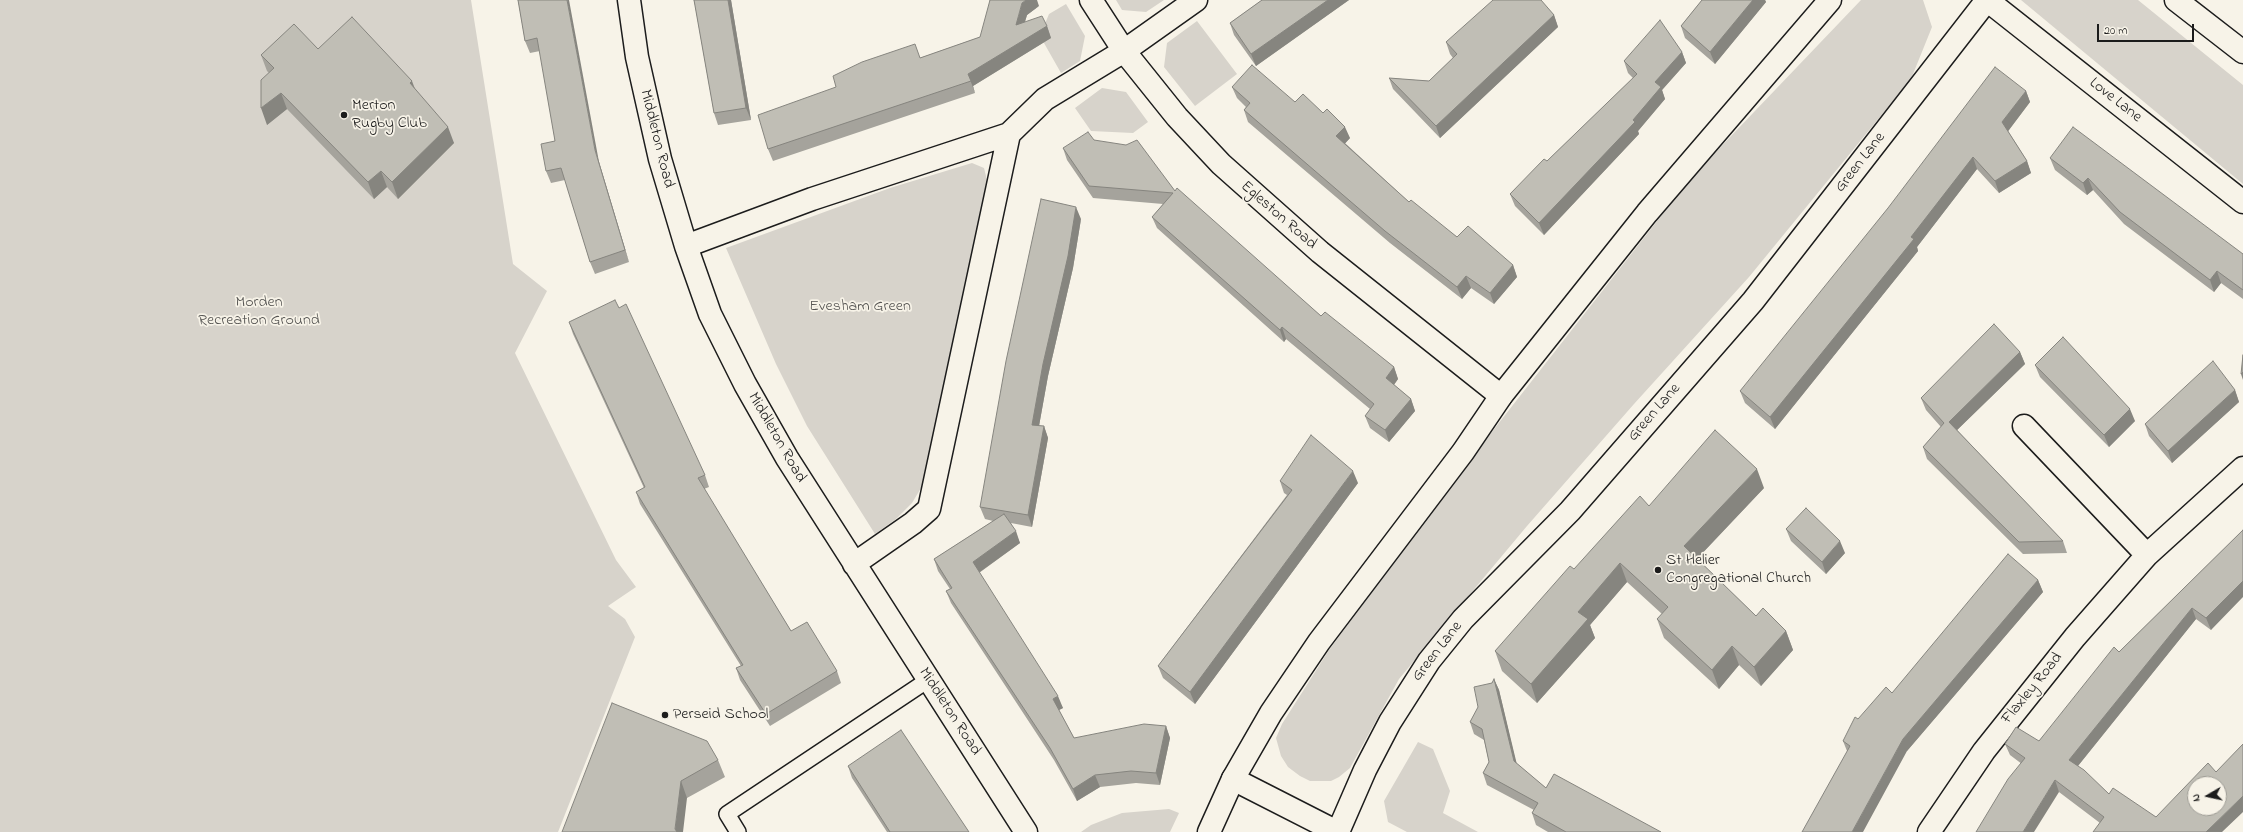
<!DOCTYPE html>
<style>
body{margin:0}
#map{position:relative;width:2243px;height:832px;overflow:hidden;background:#f7f3e8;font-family:"Indie Flower",sans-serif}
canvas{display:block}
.north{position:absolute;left:2187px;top:776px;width:40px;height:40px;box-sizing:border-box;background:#f7f3e8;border:1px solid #9f9d96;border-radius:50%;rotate:261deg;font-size:11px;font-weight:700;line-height:16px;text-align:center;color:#1c1c1c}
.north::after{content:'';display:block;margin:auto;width:14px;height:18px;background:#1c1c1c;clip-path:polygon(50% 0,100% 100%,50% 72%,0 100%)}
.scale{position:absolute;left:2097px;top:24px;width:97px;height:18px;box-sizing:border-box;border:2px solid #1c1c1c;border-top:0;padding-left:5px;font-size:12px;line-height:14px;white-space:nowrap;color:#1c1c1c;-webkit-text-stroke:3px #f7f3e8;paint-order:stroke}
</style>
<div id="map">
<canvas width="2243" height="832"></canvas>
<div class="north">N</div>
<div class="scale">20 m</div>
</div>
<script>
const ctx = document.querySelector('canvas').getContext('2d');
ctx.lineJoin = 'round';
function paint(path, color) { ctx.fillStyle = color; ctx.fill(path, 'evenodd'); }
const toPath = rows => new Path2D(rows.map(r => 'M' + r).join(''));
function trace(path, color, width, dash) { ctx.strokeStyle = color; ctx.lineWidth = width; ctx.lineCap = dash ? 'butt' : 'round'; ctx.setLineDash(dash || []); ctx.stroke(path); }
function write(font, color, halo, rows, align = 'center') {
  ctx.font = font + ' "Indie Flower",sans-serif'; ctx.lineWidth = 3.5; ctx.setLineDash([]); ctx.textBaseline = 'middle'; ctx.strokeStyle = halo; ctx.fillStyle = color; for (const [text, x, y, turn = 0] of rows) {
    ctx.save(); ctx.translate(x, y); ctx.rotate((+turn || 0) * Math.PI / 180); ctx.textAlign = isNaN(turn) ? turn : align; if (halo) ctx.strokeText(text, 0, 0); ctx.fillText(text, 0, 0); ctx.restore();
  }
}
paint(toPath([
 [0,0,471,0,513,264,547,291,515,353,616,560,636,587,608,606,625,619,635,637,558,832,0,832],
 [1116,0,1164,0,1146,12,1122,10],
 [1861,0,1923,0,1932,27,1911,79,1749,277,1634,404,1527,526,1399,679,1350,768,1339,777,1331,781,1310,781,1300,776,1288,767,1281,756,1276,738,1282,724,1329,650,1473,456,1690,179],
 [2021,0,2138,0,2243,85,2243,184],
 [1066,4,1085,36,1080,61,1061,73,1040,36,1049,14],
 [1197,21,1237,74,1195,106,1164,67,1167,43],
 [1102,88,1126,92,1148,122,1133,133,1091,131,1075,108],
 [972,163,984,168,987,180,930,463,921,488,912,503,896,519,875,534,807,426,776,364,726,248,890,188],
 [1418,742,1433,749,1450,791,1443,813,1478,832,1407,832,1388,822,1384,801],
 [1169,809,1179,813,1170,832,1081,832,1091,825,1122,813]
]), '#d7d3cb');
const lane = toPath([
 [738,832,727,814,928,680]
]);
const street = toPath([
 [629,0,637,57,660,159,686,246,710,314,745,384,787,458,1026,832],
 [1091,0,1124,51,1177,117,1221,164,1320,252,1501,396],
 [686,246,812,199,1009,134,1045,99,1124,51,1196,0],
 [2024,426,2147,555],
 [854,564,913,523,929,509,1009,134],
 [1233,779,1337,832],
 [1929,832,1984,751,2075,637,2147,555,2243,468]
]);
const secondary = toPath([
 [1987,0,2243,202],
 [2176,0,2243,52],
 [1209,832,1233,779,1271,713,1319,642,1463,452,1501,396,1647,213,1830,0],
 [1338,832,1365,770,1390,722,1429,661,1463,619,1570,511,1753,301,1987,0]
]);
trace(lane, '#1c1c1c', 18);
trace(street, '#1c1c1c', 25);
trace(secondary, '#1c1c1c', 25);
trace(lane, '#f7f3e8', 15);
trace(street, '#f7f3e8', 22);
trace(secondary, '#f7f3e8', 22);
paint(toPath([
 [518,0,599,162,629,262,595,274,590,262,565,180,551,183,546,171,555,141,540,51,530,53,525,41],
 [694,0,731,0,751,120,718,125,714,113],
 [1262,0,1349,0,1256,66,1234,35,1230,23],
 [1702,0,1765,0,1766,2,1715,64,1685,38,1681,26],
 [1039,6,1027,15,1025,22,1047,26,1051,38,973,86,975,93,773,161,768,149,920,58,980,37],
 [1554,15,1558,27,1440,138,1393,89,1389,78,1429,81,1453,58,1450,54,1446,42],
 [318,49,415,89,454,143,398,199,387,187,374,199,287,109,267,125,269,73,267,71,261,55],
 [1682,52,1686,63,1662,90,1665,99,1638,131,1639,134,1544,235,1515,206,1510,194,1547,161,1633,78,1628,73,1624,61],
 [1232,87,1295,102,1350,138,1345,143,1409,202,1457,237,1513,265,1517,277,1494,304,1471,288,1462,299,1390,243,1248,122,1244,110,1246,107,1237,98],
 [2026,91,2030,102,2008,131,2027,161,2031,173,1999,193,1977,169,1917,247,1918,251,1775,429,1745,403,1740,391],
 [1094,140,1175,191,1321,316,1394,367,1398,379,1394,385,1411,399,1415,411,1389,442,1370,428,1365,416,1370,409,1286,339,1284,342,1157,228,1152,217,1163,204,1093,198,1067,160,1063,148],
 [2050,158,2243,254,2243,299,2221,283,2214,292,2124,224,2093,190,2087,195,2055,170],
 [1081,219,1073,268,1048,376,1039,426,1044,426,1048,438,1032,527,1011,523,1020,543,979,573,1063,708,1059,710,1074,738,1166,726,1170,738,1160,785,1136,783,1100,787,1077,801,1054,760,951,603,946,591,950,589,938,571,934,559,993,521,985,519,980,507],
 [569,322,705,475,709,487,704,489,791,631,837,671,841,683,770,726,740,680,736,668,741,666,640,504,636,492,644,488,573,334],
 [2020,352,2025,364,1957,430,2063,541,2067,553,2023,554,1927,459,1923,447,1941,427,1926,410,1921,398],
 [2035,365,2135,421,2109,447,2040,377],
 [2235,390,2239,402,2172,463,2149,436,2145,424],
 [1280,481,1358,483,1195,704,1163,678,1158,666,1287,495,1284,493],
 [1764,488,1697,559,1756,616,1786,631,1793,650,1761,686,1739,665,1719,689,1664,638,1657,619,1662,614,1627,582,1590,625,1595,638,1537,703,1502,671,1495,651,1574,569,1649,506],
 [1786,529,1845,553,1826,574,1791,541],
 [2243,530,2211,630,2196,619,2078,766,2109,794,2156,817,2243,812,2100,823,2010,755,2005,744,2039,741,2119,652],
 [2038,580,2043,592,1907,751,1847,751,1843,741,1858,719],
 [1494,679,1499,690,1516,763,1546,788,1661,832,1548,832,1536,825,1532,813,1534,810,1487,785,1483,773,1489,762,1484,740,1474,734,1470,722],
 [718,760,725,777,687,798,562,832],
 [848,766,969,832,887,832,852,778]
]), '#a5a39c');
paint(toPath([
 [567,0,569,0,599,162,629,262,625,250,595,150],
 [728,0,731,0,751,120,746,108],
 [1026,0,1037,0,1039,6,1027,15,1020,37,1016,25,1022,3],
 [1328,0,1349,0,1256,66,1251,54],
 [1753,0,1765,0,1766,2,1715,64,1710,52],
 [1554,15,1558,27,1440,138,1436,126],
 [1047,26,1051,38,973,86,975,93,968,74],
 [1682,52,1686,63,1662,90,1665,99,1638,131,1639,134,1544,235,1539,223,1655,82],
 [412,81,418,97,410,83],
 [2026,91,2030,102,2006,134,2002,122],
 [281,93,287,109,267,125,261,108],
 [448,127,454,143,398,199,392,182],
 [1345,127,1350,138,1341,148,1336,136],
 [1973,157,1977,169,1917,247,1918,251,1775,429,1770,417],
 [2027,161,2031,173,1999,193,1995,181],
 [381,171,387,187,374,199,368,182],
 [2088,178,2093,190,2087,195,2083,183],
 [1076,207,1081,219,1073,268,1048,376,1037,437,1032,425,1043,364],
 [1513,265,1517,277,1494,304,1490,293],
 [2217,271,2221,283,2214,292,2210,280],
 [1466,276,1471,288,1462,299,1457,287],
 [1282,327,1286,339,1284,342,1280,330],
 [2020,352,2025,364,1953,434,1949,422],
 [1394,367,1398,379,1390,390,1386,378],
 [2243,372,2243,380,2241,374],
 [2235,390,2239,402,2172,463,2168,451],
 [1411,399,1415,411,1389,442,1385,430],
 [2130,409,2135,421,2109,447,2104,435],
 [1044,426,1048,438,1032,527,1028,515],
 [1757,469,1764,488,1691,565,1684,546],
 [1353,471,1358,483,1195,704,1190,692],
 [1016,531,1020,543,977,574,973,562],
 [1840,541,1845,553,1826,574,1822,562],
 [1620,563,1627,582,1590,625,1595,638,1537,703,1531,684,1578,612],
 [2038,580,2043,592,1907,751,1863,832,1852,832,1903,739],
 [2243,581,2243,597,2211,630,2206,618],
 [2192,608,2196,619,2073,772,2069,760],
 [1786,631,1793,650,1761,686,1754,667],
 [1732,646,1739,665,1719,689,1712,670],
 [1494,679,1499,690,1519,773,1514,761],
 [1058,696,1063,708,1057,711,1053,699],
 [1166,726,1170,738,1160,785,1156,773],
 [1095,775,1100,787,1077,801,1073,789],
 [2055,780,2059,792,2034,832,2023,832],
 [681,781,687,798,683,832,676,832,675,829],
 [2243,796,2243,812,2222,832,2206,832]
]), '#86857f');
const building = toPath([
 [518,0,567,0,595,150,625,250,590,262,561,168,546,171,541,144,555,141,537,38,525,41,518,0],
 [694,0,728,0,746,108,714,113,694,0],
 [990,0,1026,0,1022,3,1016,25,1042,16,1047,26,968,74,971,81,768,149,758,115,836,87,833,76,862,62,915,44,920,58,980,37,990,0],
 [1262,0,1328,0,1251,54,1230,23,1262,0],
 [1493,0,1541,0,1554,15,1436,126,1389,78,1429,81,1457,54,1446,42,1493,0],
 [1702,0,1753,0,1710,52,1681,26,1702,0],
 [352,17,412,81,410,83,448,127,392,182,381,171,368,182,281,93,261,108,261,80,274,68,261,55,294,24,318,49,352,17],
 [1660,20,1682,52,1655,82,1661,87,1633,120,1635,122,1539,223,1510,194,1544,159,1547,161,1637,74,1624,61,1660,20],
 [1252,65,1295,102,1303,94,1323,113,1327,109,1345,127,1336,136,1409,202,1411,200,1457,237,1468,226,1513,265,1490,293,1466,276,1457,287,1385,231,1244,110,1250,103,1232,87,1252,65],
 [1995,67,2026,91,2002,122,2027,161,1995,181,1973,157,1911,237,1914,239,1770,417,1740,391,1888,208,1995,67],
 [2073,127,2243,254,2243,290,2217,271,2210,280,2120,212,2088,178,2083,183,2050,158,2073,127],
 [1088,132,1094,140,1126,145,1137,140,1175,191,1177,188,1321,316,1325,312,1394,367,1386,378,1411,399,1385,430,1365,416,1374,404,1282,327,1280,330,1152,217,1173,193,1089,186,1063,148,1088,132],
 [1041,199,1076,207,1068,256,1043,364,1032,425,1044,426,1028,515,980,507,1006,361,1041,199],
 [615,300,619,308,626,304,705,475,698,478,791,631,807,622,837,671,766,714,736,668,743,665,636,492,645,487,569,322,615,300],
 [1994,324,2020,352,1949,422,2063,541,2019,542,1923,447,1944,423,1921,398,1994,324],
 [2063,337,2130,409,2104,435,2035,365,2063,337],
 [2243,355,2243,372,2241,374,2243,355],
 [2213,361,2235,390,2168,451,2145,424,2213,361],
 [1715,430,1757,469,1684,546,1756,616,1763,608,1786,631,1754,667,1732,646,1712,670,1657,619,1668,607,1620,563,1578,612,1588,619,1531,684,1495,651,1570,566,1574,569,1640,496,1649,506,1715,430],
 [1311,435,1353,471,1190,692,1158,666,1292,490,1280,481,1311,435],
 [1806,508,1840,541,1822,562,1786,529,1806,508],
 [1004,514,1016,531,973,562,1058,696,1053,699,1074,738,1144,724,1166,726,1156,773,1131,771,1095,775,1073,789,1050,748,946,591,952,588,934,559,1004,514],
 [2243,530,2243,581,2206,618,2192,608,2069,760,2084,770,2109,794,2113,788,2156,817,2208,763,2216,772,2243,744,2243,796,2206,832,2093,832,2104,817,2055,780,2023,832,1976,832,2008,779,2025,758,2005,744,2016,727,2039,741,2114,647,2119,652,2243,530],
 [2195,784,2219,784,2219,808,2195,808,2195,784],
 [2008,554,2038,580,1903,739,1852,832,1802,832,1850,746,1843,741,1855,717,1858,719,1886,687,1892,693,2008,554],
 [1494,679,1514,761,1546,788,1554,774,1661,832,1566,832,1532,813,1538,803,1483,773,1489,762,1482,729,1470,722,1478,707,1474,687,1492,683,1494,679],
 [612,703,707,741,718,760,681,781,675,829,677,832,562,832,612,703],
 [901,730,969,832,890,832,848,766,901,730]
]);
paint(building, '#c0beb5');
trace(building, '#86857f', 1);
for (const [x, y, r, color] of [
 [344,115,4,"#1c1c1c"],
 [1658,570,4,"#1c1c1c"],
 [665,715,4,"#1c1c1c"]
]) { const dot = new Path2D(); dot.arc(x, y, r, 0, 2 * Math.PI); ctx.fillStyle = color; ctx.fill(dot); trace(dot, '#f7f3e8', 1.5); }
write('16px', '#1c1c1c', '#f7f3e8', [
 ["Love Lane",2115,101,38],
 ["Middleton Road",656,139,76],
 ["Green Lane",1861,163,-52],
 ["Egleston Road",1278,216,41],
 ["Green Lane",1655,413,-49],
 ["Middleton Road",776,438,60],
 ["Green Lane",1438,652,-52],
 ["Flaxley Road",2033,689,-51],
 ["Middleton Road",949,712,57]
]);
write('16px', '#1c1c1c', '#f7f3e8', [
 ["Merton",352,106],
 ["Rugby Club",352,124],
 ["St Helier",1666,561],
 ["Congregational Church",1666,579],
 ["Perseid School",673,715]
], 'left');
write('16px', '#545351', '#f7f3e8', [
 ["Morden",259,303],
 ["Recreation Ground",259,321],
 ["Evesham Green",860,307]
]);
</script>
